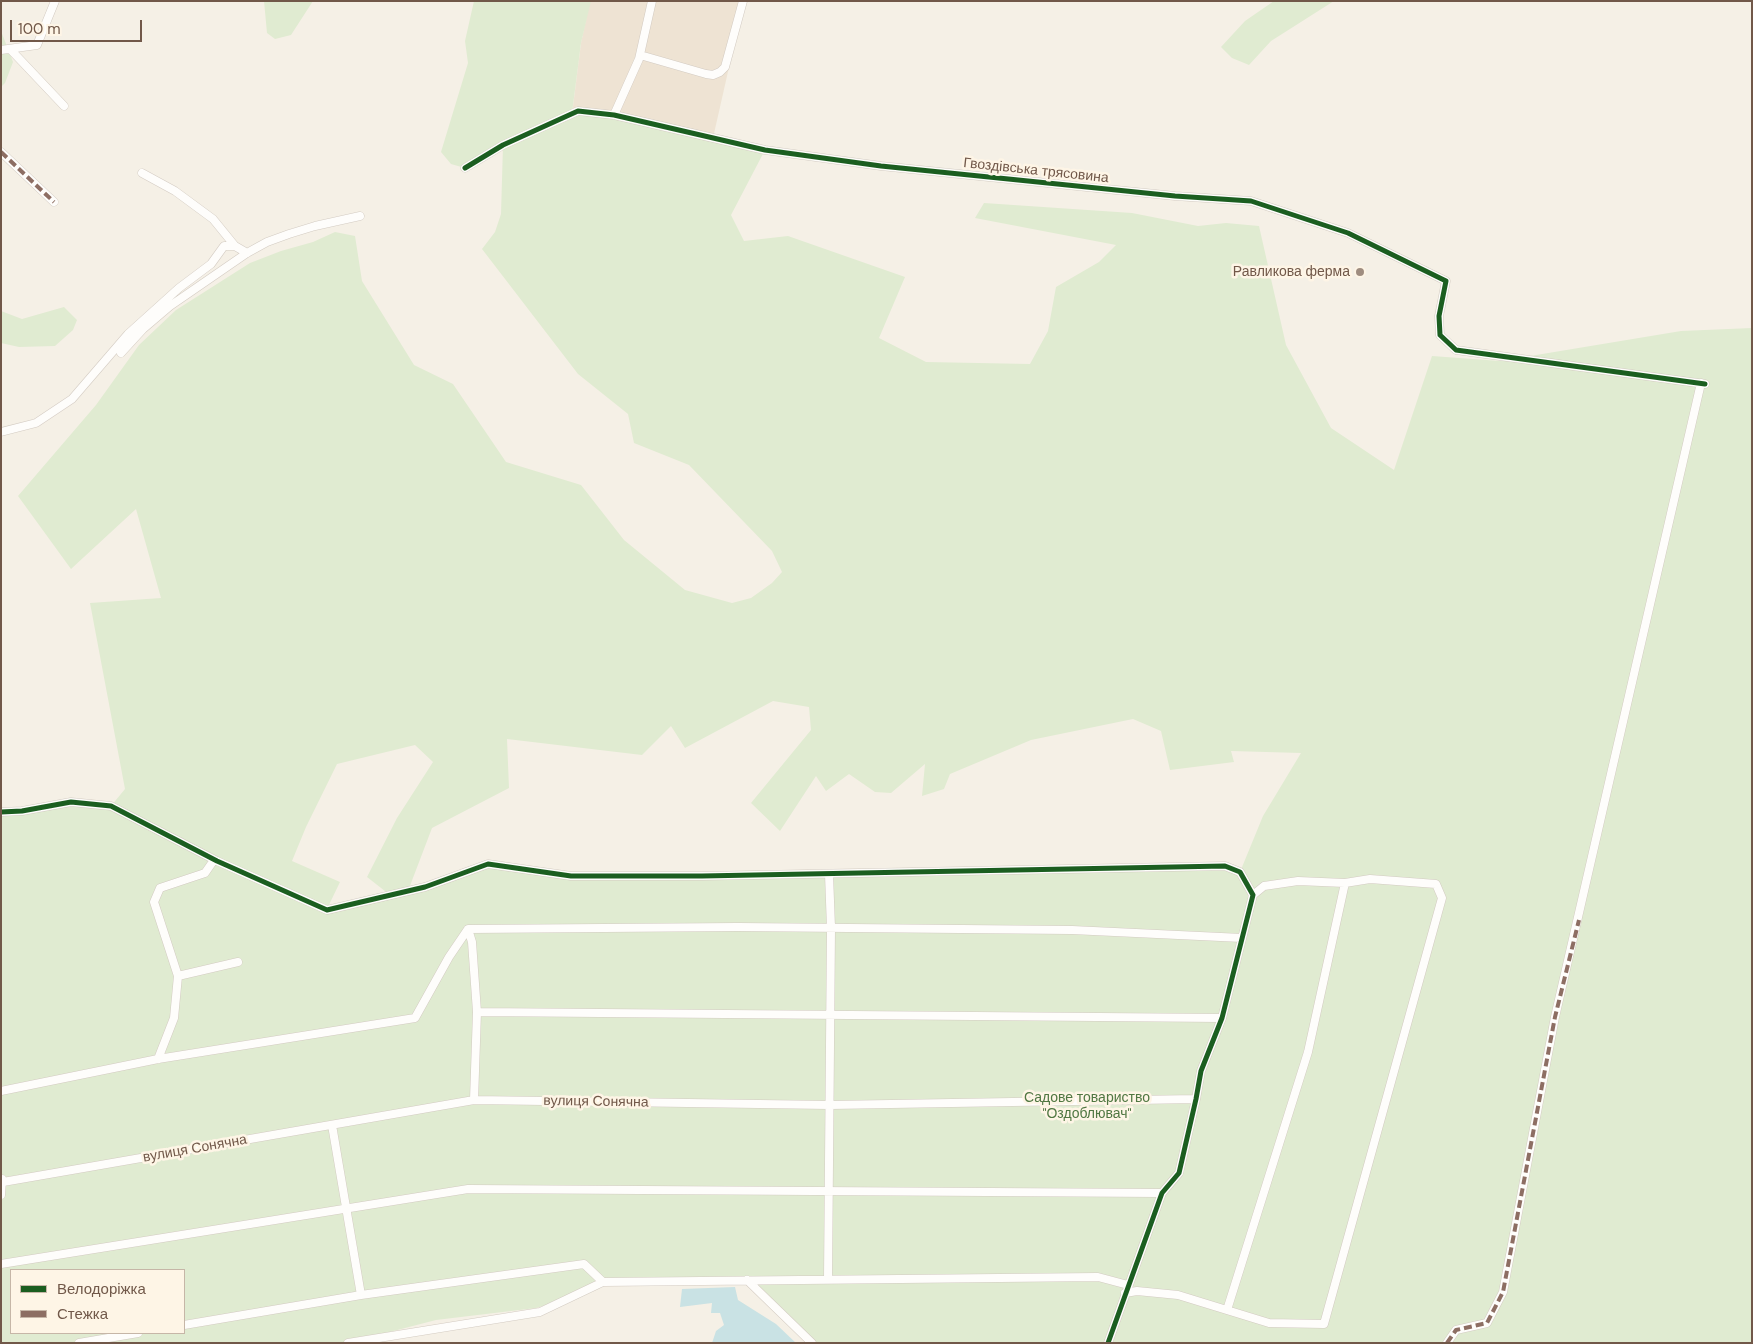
<!DOCTYPE html>
<meta charset="utf-8">
<style>
body{margin:0}
#map{position:relative;width:1753px;height:1344px;overflow:hidden;background:#f5f0e6;font-family:"DM Sans",sans-serif}
canvas{display:block}
.frame{position:absolute;inset:0;border:2px solid #715849;pointer-events:none}
.legend{position:absolute;left:10px;top:1269px;width:175px;height:65px;box-sizing:border-box;background:#fef5e6;border:1px solid #c6b6a7;margin:0;padding:6px 9px;list-style:none;font-size:15px;color:#715849}
.legend li{display:flex;align-items:center;gap:10px;height:25px}
.legend b{width:25px;border:1px solid #c6b6a7}
.scale{position:absolute;left:10px;top:20px;width:132px;height:22px;box-sizing:border-box;border:2px solid #715849;border-top:0;padding-left:6px;font-size:15px;line-height:18px;white-space:nowrap;color:#715849;-webkit-text-stroke:4px #fef5e6;paint-order:stroke}
</style>
<div id="map">
<canvas width="1753" height="1344"></canvas>
<div class="frame"></div>
<ul class="legend">
<li><b style="height:6px;background:#1b5e20"></b>Велодоріжка</li>
<li><b style="height:6px;background:#8d6e63"></b>Стежка</li>
</ul>
<div class="scale">100 m</div>
</div>
<script>
const ctx = document.querySelector('canvas').getContext('2d');
ctx.lineJoin = 'round';
function paint(path, color) { ctx.fillStyle = color; ctx.fill(path, 'evenodd'); }
const toPath = rows => new Path2D(rows.map(r => 'M' + r).join(''));
function trace(path, color, width, dash) { ctx.strokeStyle = color; ctx.lineWidth = width; ctx.lineCap = dash ? 'butt' : 'round'; ctx.setLineDash(dash || []); ctx.stroke(path); }
function write(font, color, halo, rows, align = 'center') {
  ctx.font = font + ' "DM Sans",sans-serif'; ctx.lineWidth = 5; ctx.setLineDash([]); ctx.textBaseline = 'middle'; ctx.strokeStyle = halo; ctx.fillStyle = color; for (const [text, x, y, turn = 0] of rows) {
    ctx.save(); ctx.translate(x, y); ctx.rotate((+turn || 0) * Math.PI / 180); ctx.textAlign = isNaN(turn) ? turn : align; if (halo) ctx.strokeText(text, 0, 0); ctx.fillText(text, 0, 0); ctx.restore();
  }
}
paint(toPath([
 [590,1,744,1,713,138,572,114,581,43]
]), '#eee3d3');
paint(toPath([
 [264,1,313,1,291,35,275,39,267,33],
 [474,1,591,1,581,43,572,113,578,111,765,150,731,215,744,241,788,236,905,277,879,338,926,362,1030,364,1048,331,1056,287,1099,262,1116,245,975,218,984,203,1132,213,1198,226,1226,223,1259,226,1286,345,1331,428,1394,470,1432,356,1500,361,1681,331,1752,328,1752,1343,812,1343,747,1280,603,1282,588,1293,536,1308,436,1320,347,1343,1,1343,1,812,71,802,111,806,125,789,90,603,161,598,136,509,71,569,18,496,96,405,139,345,176,310,250,263,281,251,313,242,335,232,355,236,362,281,414,365,453,384,506,462,581,485,624,540,685,590,732,603,751,598,772,583,782,572,772,551,689,465,634,443,628,414,578,374,482,249,495,232,501,214,503,145,465,168,451,164,441,152,468,63,465,41],
 [773,701,809,707,811,730,751,803,780,831,816,776,826,791,849,774,875,792,891,793,925,764,922,796,944,789,950,774,1031,740,1133,719,1161,731,1170,770,1234,762,1231,751,1301,753,1263,816,1240,872,1225,866,571,876,488,864,408,891,432,828,509,788,507,739,642,755,671,726,685,748],
 [415,745,433,762,397,818,367,877,390,895,327,909,340,882,292,861,306,827,337,764],
 [11,1270,184,1270,184,1333,11,1333],
 [1274,1,1334,1,1271,41,1249,65,1232,58,1221,47,1245,21],
 [1,31,13,62,5,83,1,87],
 [64,307,77,320,73,330,55,346,19,347,1,343,1,311,22,319]
]), '#e0ebd1');
paint(toPath([
 [735,1287,738,1300,776,1324,796,1343,712,1343,716,1331,724,1325,720,1313,711,1313,712,1303,680,1307,682,1289]
]), '#c9e2e4');
const street = toPath([
 [1,50,37,45,55,1],
 [11,50,64,106],
 [640,55,706,74,713,75,720,72,725,67,743,1],
 [614,115,639,59,652,1],
 [1,152,54,202],
 [465,168,503,145,578,111,614,115,765,150,881,166,1175,196,1251,201,1348,233,1446,281,1439,316,1440,335,1456,350,1705,384],
 [142,173,175,191,213,219,235,246],
 [121,353,143,329,170,306,247,253,267,242,289,234,315,226,360,216],
 [1,432,36,423,72,399,128,334,179,288,211,264,224,246,235,246,247,253],
 [1,812,22,811,71,802,111,806,217,861,327,910,425,887,488,864,571,876,702,876,1225,866,1240,872,1253,895,1222,1018,1201,1071,1196,1099,1179,1173,1162,1193,1108,1343],
 [468,929,472,942,477,1012,474,1100],
 [178,976,238,962],
 [477,1012,1222,1018],
 [158,1059,174,1018,178,976,154,902,160,888,205,873,214,860],
 [1,1091,158,1059,415,1018,449,957,468,929,738,927,1072,930,1242,938],
 [332,1125,361,1295],
 [3,1182,474,1100,830,1105,1196,1099],
 [1,1195,2,1179],
 [1,1264,468,1189,1162,1193],
 [828,1279,831,928,829,874],
 [747,1280,812,1343],
 [1125,1293,1137,1291,1178,1295,1269,1323,1324,1324,1442,898,1436,884,1370,879,1345,883,1298,881,1264,886,1253,895],
 [1227,1310,1308,1052,1345,883],
 [184,1325,361,1295,584,1264,603,1282,1098,1277,1128,1285],
 [79,1343,138,1333],
 [348,1343,540,1312,603,1282],
 [1447,1343,1456,1330,1487,1323,1503,1292,1555,1017,1701,383]
]);
trace(street, '#d3cbc2', 9);
trace(street, '#fefdfb', 8);
trace(toPath([
 [1,152,54,202],
 [1447,1343,1456,1330,1487,1323,1503,1292,1555,1017,1579,920]
]), '#8d6e63', 4, [8, 4]);
trace(toPath([
 [465,168,503,145,578,111,614,115,765,150,881,166,1175,196,1251,201,1348,233,1446,281,1439,316,1440,335,1456,350,1705,384],
 [1,812,22,811,71,802,111,806,217,861,327,910,425,887,488,864,571,876,702,876,1225,866,1240,872,1253,895,1222,1018,1201,1071,1196,1099,1179,1173,1162,1193,1108,1343]
]), '#1b5e20', 5);
for (const [x, y, r, color] of [
 [1360,272,5,"#9f8d80"]
]) { const dot = new Path2D(); dot.arc(x, y, r, 0, 2 * Math.PI); ctx.fillStyle = color; ctx.fill(dot); trace(dot, '#fef5e6', 2); }
write('14px', '#715849', '#fef5e6', [
 ["Гвоздівська трясовина",1036,171,6],
 ["вулиця Сонячна",596,1102,1],
 ["вулиця Сонячна",195,1149,-10]
]);
write('14px', '#715849', '#fef5e6', [
 ["Равликова ферма",1350,272]
], 'right');
write('14px', '#507742', '#fef5e6', [
 ["Садове товариство",1087,1098],
 ["\"Оздоблювач\"",1087,1114]
]);
</script>
